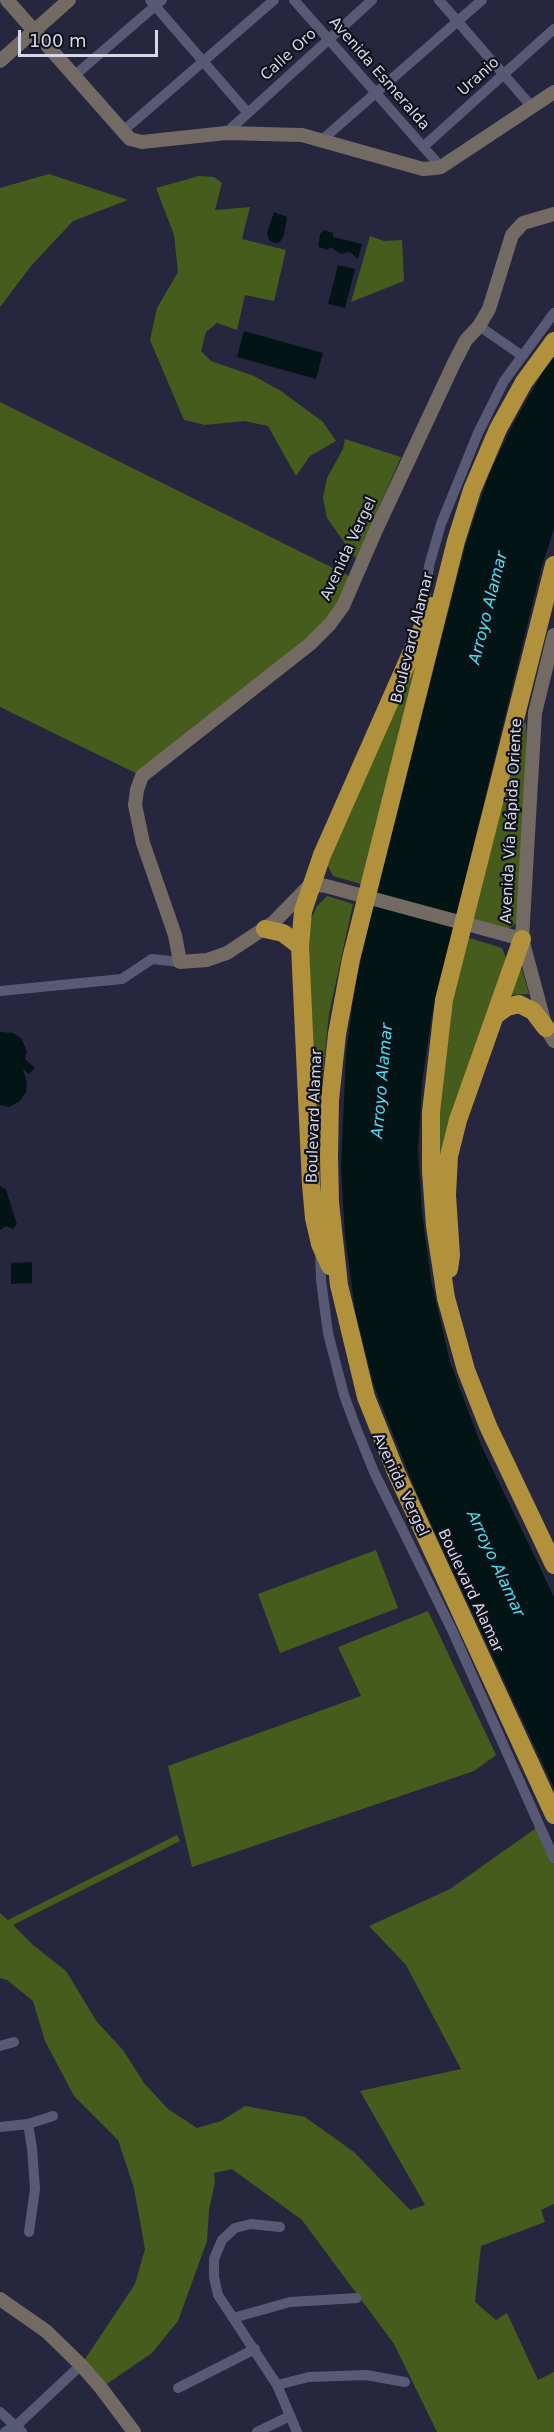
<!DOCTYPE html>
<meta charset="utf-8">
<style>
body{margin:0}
#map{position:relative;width:554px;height:2432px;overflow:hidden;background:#26273f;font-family:"DejaVu Sans",sans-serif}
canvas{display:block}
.scale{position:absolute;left:18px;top:30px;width:140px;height:27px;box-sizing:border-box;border:3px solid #d6d7e7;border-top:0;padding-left:8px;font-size:18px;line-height:21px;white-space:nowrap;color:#d6d7e7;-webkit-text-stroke:4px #11111c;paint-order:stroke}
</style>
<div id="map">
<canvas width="554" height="2432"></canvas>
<div class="scale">100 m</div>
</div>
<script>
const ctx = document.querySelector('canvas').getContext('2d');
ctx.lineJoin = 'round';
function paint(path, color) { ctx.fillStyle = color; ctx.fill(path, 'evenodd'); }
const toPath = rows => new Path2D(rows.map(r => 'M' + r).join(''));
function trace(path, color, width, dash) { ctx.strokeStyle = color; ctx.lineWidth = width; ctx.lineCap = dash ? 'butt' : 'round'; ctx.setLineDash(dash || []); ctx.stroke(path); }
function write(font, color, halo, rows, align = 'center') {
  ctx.font = font + ' "DejaVu Sans",sans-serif'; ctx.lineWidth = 4.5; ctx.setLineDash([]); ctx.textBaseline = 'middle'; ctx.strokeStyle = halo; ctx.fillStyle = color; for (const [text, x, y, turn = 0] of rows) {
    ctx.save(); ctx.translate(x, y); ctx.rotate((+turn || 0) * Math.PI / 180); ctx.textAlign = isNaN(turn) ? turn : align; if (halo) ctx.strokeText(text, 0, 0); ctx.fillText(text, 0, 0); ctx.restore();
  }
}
paint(toPath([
 [49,174,128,200,73,221,31,266,0,307,0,188],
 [199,176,214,177,222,183,215,210,250,207,242,239,286,250,274,301,245,295,237,330,217,323,206,332,201,351,211,361,254,376,281,391,323,422,336,441,310,456,296,476,268,426,244,421,205,425,184,420,150,340,157,308,178,272,174,235,156,188],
 [370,236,384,241,402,240,404,281,351,302],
 [0,402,355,579,339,610,146,778,0,707],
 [345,439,401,457,356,559,327,518,323,498,327,478,343,449],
 [427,635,361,884,333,876,327,864],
 [522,721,526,724,527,771,518,922,508,929,472,919],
 [327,896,353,904,329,1014,317,1130,307,959,310,921,317,906],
 [466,937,502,948,506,958,453,1121,437,1183,442,1056],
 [522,969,529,994,511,995,520,970],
 [376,1550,398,1608,280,1653,258,1594],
 [428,1611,496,1755,474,1771,192,1867,168,1766,361,1696,338,1647],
 [539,1826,554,1858,554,2204,541,2210,545,2222,481,2246,475,2302,496,2320,507,2313,538,2380,554,2372,554,2432,437,2432,394,2344,302,2220,232,2169,214,2173,215,2182,209,2210,207,2241,178,2321,152,2353,101,2388,81,2365,135,2284,145,2249,134,2188,118,2140,74,2096,45,2041,33,2001,7,1980,0,1978,0,1913,8,1920,177,1835,180,1841,13,1925,33,1945,66,1971,97,2022,123,2050,144,2083,168,2109,197,2128,221,2121,245,2106,305,2117,354,2152,410,2210,425,2205,360,2091,461,2069,406,1965,369,1926,450,1889]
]), '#455c1c');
paint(toPath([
 [274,212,287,217,284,235,280,242,275,243,269,240,267,233],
 [324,230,333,233,333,237,362,244,358,259,350,252,341,254,330,247,328,250,318,247,320,234],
 [338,265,355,269,345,308,328,304],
 [244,331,323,353,316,379,237,357],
 [554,356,554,529,541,569,432,1014,422,1082,418,1151,422,1212,431,1280,450,1362,481,1445,554,1597,554,1788,414,1487,374,1386,355,1310,345,1235,341,1167,346,1054,355,987,367,932,466,543,489,474,512,426,545,368],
 [0,1032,13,1033,21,1038,27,1051,25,1059,35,1068,29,1074,23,1069,27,1084,26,1092,20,1101,9,1107,0,1105],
 [0,1186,6,1190,17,1224,13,1229,6,1226,0,1230],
 [32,1262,32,1283,11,1284,11,1263]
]), '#031415');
trace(toPath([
 [150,0,247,112],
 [294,0,441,167],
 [439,0,532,107],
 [74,76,162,0],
 [123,131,274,0],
 [226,133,372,0],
 [323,139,482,0],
 [423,147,554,29],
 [479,326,521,355],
 [423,613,429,566,441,524,478,433,504,381,554,313],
 [0,991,122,979,152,959,180,962],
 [320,1250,321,1280,328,1333,344,1395,355,1425,374,1472,452,1630,554,1858],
 [0,2046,14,2042],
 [28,2124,32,2148,35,2189,29,2232],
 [0,2127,28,2124,53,2116],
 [280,2227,251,2224,235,2228,222,2240,214,2259,214,2277,218,2295,277,2385,297,2432],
 [233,2318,290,2302,357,2298],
 [277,2385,309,2377,366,2375,405,2382],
 [178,2388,255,2349],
 [0,2412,22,2432],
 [5,2432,16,2426,81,2365],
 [257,2432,290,2416]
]), '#585a75', 10);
trace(toPath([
 [7,0,130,139,142,142,226,133,302,135,423,169,435,168,441,167,554,92],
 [0,61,69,0],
 [554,214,523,223,512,235,489,309,479,326,466,340,455,361,376,530,343,606,330,624,310,644,142,776,137,790,135,805,143,843,175,935,180,962,207,960,227,953,274,922,311,884,326,886,522,939,546,1028,554,1041],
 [522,939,535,713,554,635],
 [0,2299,46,2331,81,2365,101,2388,134,2432]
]), '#736a64', 14);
trace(toPath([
 [554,341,524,382,498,429,472,490,456,541,351,959,337,1034,330,1100,329,1157,330,1202,339,1285,366,1397,396,1472,554,1815],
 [554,565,444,1000,431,1112,431,1171,435,1226,446,1298,466,1370,488,1426,554,1565],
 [265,929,283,933,300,946],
 [496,1015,507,1007,519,1004,533,1011,546,1028],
 [330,1266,320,1244,314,1218,311,1185,300,946,303,911,322,855,432,606],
 [449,1269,451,1255,447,1195,449,1156,458,1120,522,939]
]), '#b1913c', 18);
write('15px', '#d6d7e7', '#11111c', [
 ["Calle Oro",289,55,-42],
 ["Avenida Esmeralda",379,74,49],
 ["Uranio",479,77,-42],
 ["Avenida Vergel",349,549,-65],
 ["Boulevard Alamar",413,638,-76],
 ["Avenida Vía Rápida Oriente",512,821,-87],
 ["Boulevard Alamar",315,1116,-88],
 ["Avenida Vergel",400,1485,65],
 ["Boulevard Alamar",470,1591,65]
]);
write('italic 16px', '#4ce3ed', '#11111c', [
 ["Arroyo Alamar",489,608,-76],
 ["Arroyo Alamar",383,1081,-85],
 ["Arroyo Alamar",495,1564,65]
]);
</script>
